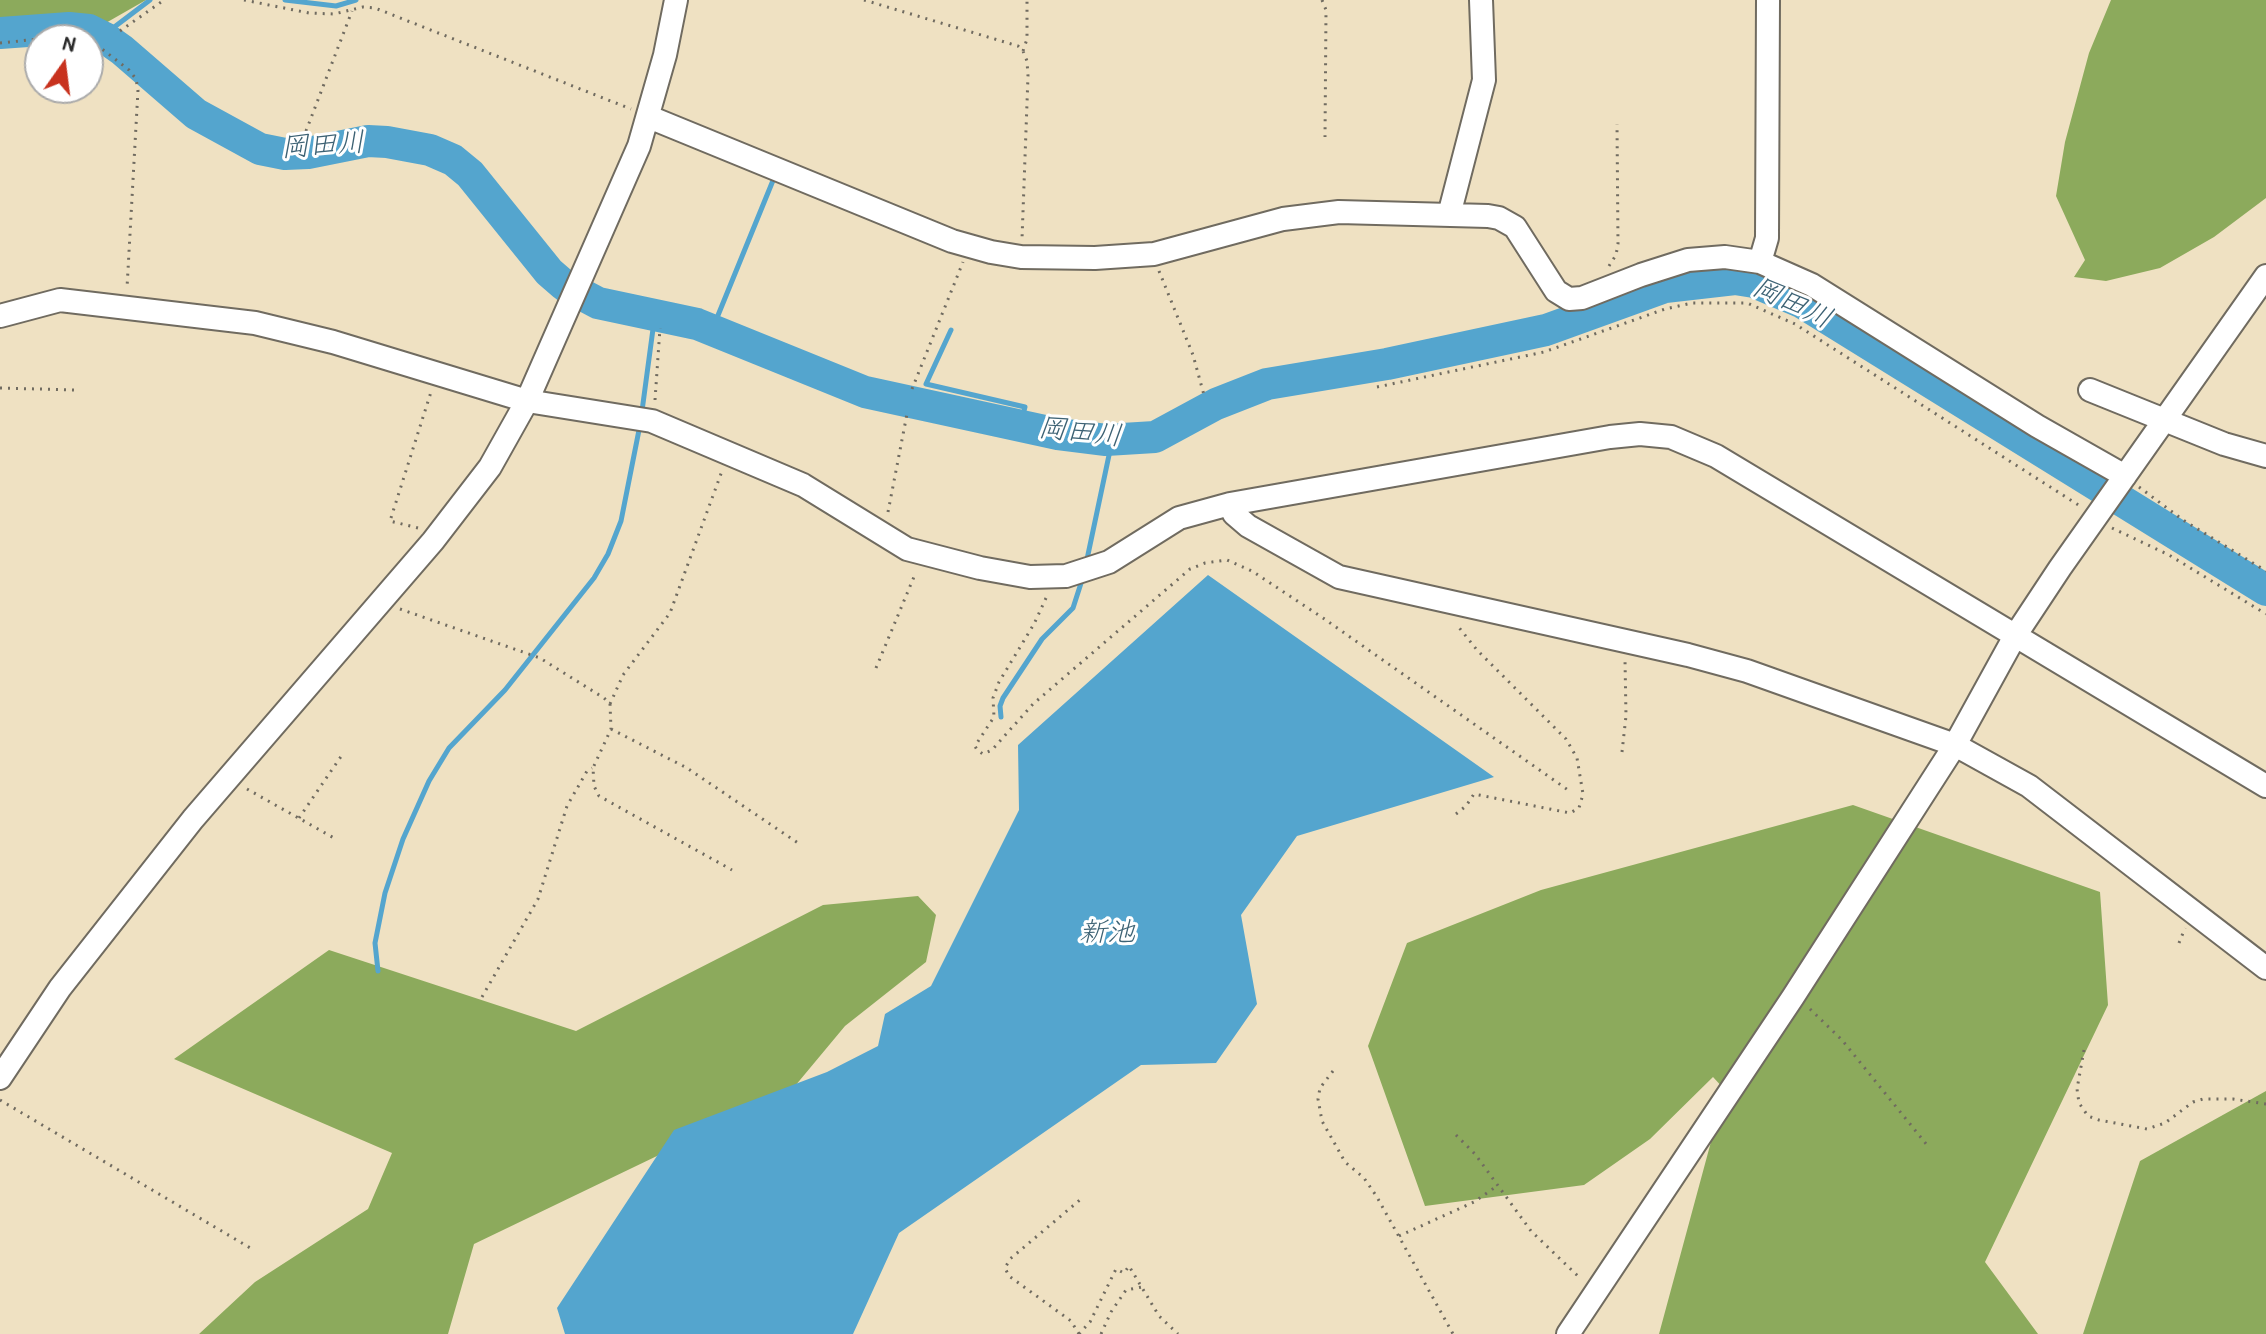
<!DOCTYPE html>
<meta charset="utf-8">
<style>
body{margin:0}
#map{position:relative;width:2266px;height:1334px;overflow:hidden;background:#efe1c2;font-family:"Patrick Hand",sans-serif}
canvas{display:block}
.north{position:absolute;left:24px;top:24px;width:80px;height:80px;box-sizing:border-box;background:#fff;border:2px solid #aaa;border-radius:50%;rotate:14deg;font-size:22px;font-weight:700;line-height:32px;text-align:center;color:#2b2b2b}
.north::after{content:'';display:block;margin:auto;width:28px;height:36px;background:#c8321e;clip-path:polygon(50% 0,100% 100%,50% 72%,0 100%)}
</style>
<div id="map">
<canvas width="2266" height="1334"></canvas>
<div class="north">N</div>
</div>
<script>
const ctx = document.querySelector('canvas').getContext('2d');
ctx.lineJoin = 'round';
function paint(path, color) { ctx.fillStyle = color; ctx.fill(path, 'evenodd'); }
const toPath = rows => new Path2D(rows.map(r => 'M' + r).join(''));
function trace(path, color, width, dash) { ctx.strokeStyle = color; ctx.lineWidth = width; ctx.lineCap = dash ? 'butt' : 'round'; ctx.setLineDash(dash || []); ctx.stroke(path); }
function write(font, color, halo, rows, align = 'center') {
  ctx.font = font + ' "Patrick Hand","Klee One",sans-serif'; ctx.lineWidth = 6; ctx.setLineDash([]); ctx.textBaseline = 'middle'; ctx.strokeStyle = halo; ctx.fillStyle = color; for (const [text, x, y, turn = 0] of rows) {
    ctx.save(); ctx.translate(x, y); ctx.rotate((+turn || 0) * Math.PI / 180); ctx.textAlign = isNaN(turn) ? turn : align; if (halo) ctx.strokeText(text, 0, 0); ctx.fillText(text, 0, 0); ctx.restore();
  }
}
paint(toPath([
 [0,0,146,0,104,24,14,21,0,31],
 [2111,0,2266,0,2266,198,2214,237,2160,268,2106,281,2074,277,2085,260,2056,196,2065,142,2089,53],
 [1853,805,2100,892,2108,1005,1985,1262,2038,1334,1659,1334,1725,1090,1713,1077,1650,1139,1584,1185,1425,1206,1368,1046,1407,943,1541,890],
 [918,896,936,915,926,962,845,1026,790,1092,474,1244,448,1334,199,1334,255,1282,368,1209,392,1153,174,1059,329,950,576,1031,823,905],
 [2266,1091,2266,1334,2083,1334,2140,1161]
]), '#8caa5c');
paint(toPath([
 [1208,575,1494,777,1297,836,1241,915,1257,1004,1216,1063,1141,1065,899,1233,853,1334,565,1334,557,1308,674,1130,827,1072,878,1046,885,1014,931,986,1019,810,1018,745]
]), '#54a5ce');
trace(toPath([
 [285,0,336,6,356,0],
 [105,38,109,31,150,0],
 [712,330,774,178],
 [951,330,926,384,1025,407,1020,427],
 [642,411,655,314],
 [1086,564,1112,441],
 [1001,717,1000,706,1003,698,1042,639,1073,608,1083,577],
 [378,971,375,943,385,893,403,839,429,781,449,748,505,690,594,578,608,554,621,521,640,425]
]), '#54a5ce', 5);
trace(toPath([
 [0,33,69,28,89,30,105,38,122,50,196,114,260,149,285,154,308,153,368,141,387,142,430,150,453,160,470,174,549,272,564,285,598,303,697,324,865,392,1058,434,1106,440,1155,437,1216,404,1267,384,1387,364,1546,330,1665,287,1735,279,1754,282,1801,302,2266,590]
]), '#54a5ce', 32);
const minor = toPath([
 [649,117,952,241,991,252,1021,257,1095,258,1154,254,1283,219,1339,212,1488,216,1499,218,1515,227,1556,291,1569,299,1582,298,1641,275,1688,260,1725,257,1760,262,1812,285,2037,426,2125,476],
 [1449,215,1484,80,1481,0],
 [1760,262,1767,238,1768,0],
 [0,316,60,300,255,323,333,342,527,401,652,421,803,485,907,549,980,568,1030,577,1066,576,1109,562,1179,518,1230,504,1610,437,1640,434,1671,437,1716,456,2266,786],
 [2090,390,2224,444,2266,456],
 [1230,504,1234,514,1248,526,1339,577,1688,655,1747,671,1955,745,2029,786,2266,968],
 [0,1078,60,988,193,819,433,541,490,467,527,401,639,146,665,55,676,0],
 [1568,1334,1793,997,1955,745,2015,636,2060,568,2266,276]
]);
trace(minor, '#706b60', 26);
trace(toPath([
 [244,0,309,13,334,14,363,7,375,8,631,109],
 [864,0,1018,46,1023,51,1027,61,1028,76,1022,239],
 [1322,0,1326,10,1325,137],
 [120,31,164,0],
 [0,43,49,38,76,40],
 [88,43,102,49,129,70,136,79,138,90,127,288],
 [1023,51,1027,39,1027,0],
 [306,131,352,11],
 [1609,266,1616,255,1618,244,1617,124],
 [1159,271,1193,355,1204,395],
 [1377,387,1544,352,1665,309,1692,303,1747,303,1795,324,2080,506],
 [0,388,75,390],
 [912,389,963,262],
 [655,400,660,328],
 [2139,487,2183,520,2266,571],
 [888,512,907,414],
 [418,528,390,521,431,392],
 [2112,528,2169,555,2266,614],
 [1046,598,1034,624,999,682,993,698,994,717,975,746,977,750,983,754,992,750,1033,704,1190,569,1205,563,1227,560,1252,571,1323,618,1568,790],
 [400,609,540,658,604,698,610,704,611,729,593,768,594,786,599,796,732,870],
 [876,668,916,572],
 [610,704,623,675,670,613,722,471],
 [611,729,687,768,798,843],
 [1622,752,1626,716,1625,660],
 [247,789,334,838],
 [1456,814,1466,806,1474,794,1570,813,1579,808,1583,794,1577,758,1566,739,1477,650,1457,625],
 [299,818,342,755],
 [2179,943,2185,928],
 [482,997,538,899,567,806,587,771,592,768],
 [1810,1009,1842,1040,1927,1145],
 [2084,1050,2077,1089,2079,1103,2088,1116,2099,1120,2147,1129,2165,1123,2193,1102,2203,1099,2233,1099,2266,1104],
 [1333,1071,1320,1088,1318,1099,1322,1121,1345,1162,1364,1178,1377,1197,1453,1334],
 [0,1100,252,1249],
 [1456,1135,1475,1154,1531,1231,1581,1279],
 [1399,1236,1474,1202,1497,1186],
 [1079,1334,1071,1321,1009,1276,1005,1268,1010,1259,1081,1199],
 [1079,1334,1090,1322,1116,1269,1124,1273,1129,1266,1159,1316,1178,1334],
 [1101,1334,1111,1312,1126,1290,1142,1287]
]), '#706b60', 3, [2, 6]);
trace(minor, '#fff', 22);
write('italic 28px', '#3d6274', '#fff', [
 ["岡田川",323,146,-4],
 ["岡田川",1792,304,25],
 ["岡田川",1080,433,6],
 ["新池",1107,934]
]);
</script>
